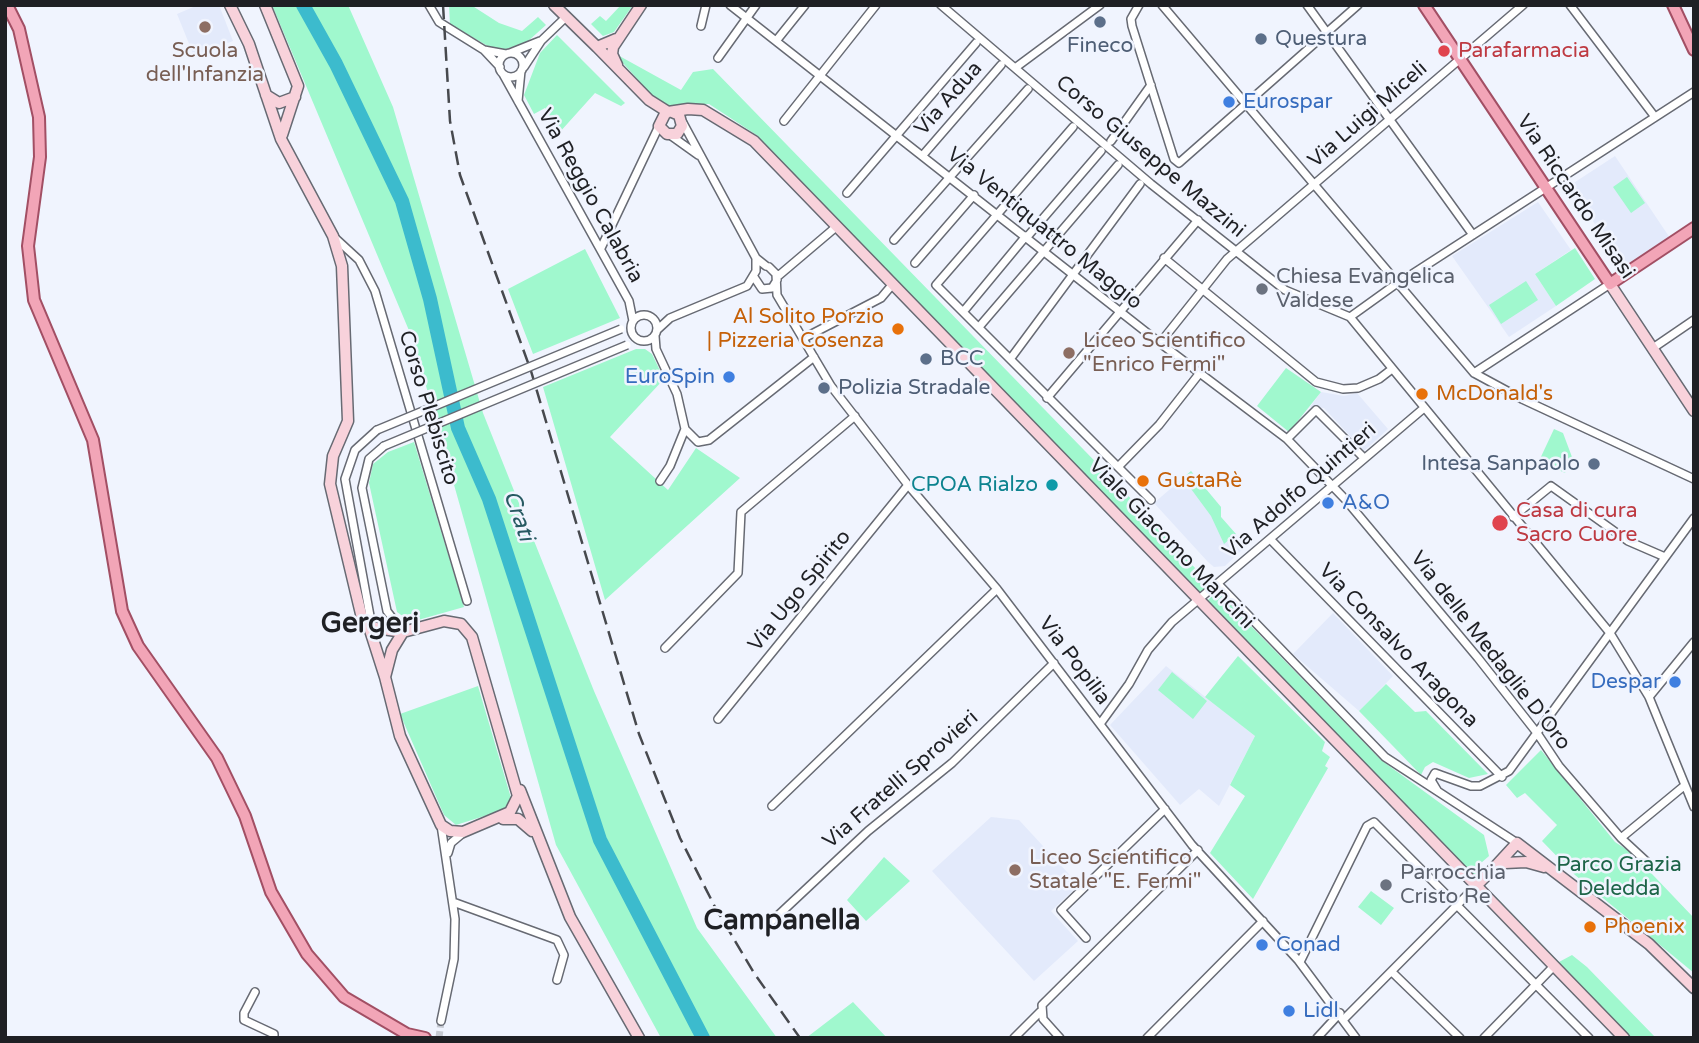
<!DOCTYPE html>
<meta charset="utf-8">
<style>
body{margin:0}
#map{position:relative;width:1699px;height:1043px;overflow:hidden;background:#f0f4fe;font-family:"Varela Round",sans-serif}
canvas{display:block}
.frame{position:absolute;inset:0;border:7px solid #1f2024;pointer-events:none}
</style>
<div id="map">
<canvas width="1699" height="1043"></canvas>
<div class="frame"></div>
</div>
<script>
const ctx = document.querySelector('canvas').getContext('2d');
ctx.lineJoin = 'round';
function paint(path, color) { ctx.fillStyle = color; ctx.fill(path, 'evenodd'); }
const toPath = rows => new Path2D(rows.map(r => 'M' + r).join(''));
function trace(path, color, width, dash) { ctx.strokeStyle = color; ctx.lineWidth = width; ctx.lineCap = dash ? 'butt' : 'round'; ctx.setLineDash(dash || []); ctx.stroke(path); }
function write(font, color, halo, rows, align = 'center') {
  ctx.font = font + ' "Varela Round",sans-serif'; ctx.lineWidth = 5; ctx.setLineDash([]); ctx.textBaseline = 'middle'; ctx.strokeStyle = halo; ctx.fillStyle = color; for (const [text, x, y, turn = 0] of rows) {
    ctx.save(); ctx.translate(x, y); ctx.rotate((+turn || 0) * Math.PI / 180); ctx.textAlign = isNaN(turn) ? turn : align; if (halo) ctx.strokeText(text, 0, 0); ctx.fillText(text, 0, 0); ctx.restore();
  }
}
paint(toPath([
 [198,5,219,5,233,41,194,56,177,14],
 [1615,156,1670,238,1624,267,1569,186],
 [1538,202,1571,250,1535,274,1556,306,1509,337,1452,256],
 [1321,392,1344,396,1357,393,1388,429,1364,451,1324,408,1310,407],
 [1191,471,1221,507,1221,517,1246,546,1225,566,1214,567,1208,562,1154,503],
 [1333,613,1393,676,1359,711,1293,654],
 [1166,666,1255,736,1219,806,1199,789,1180,805,1110,725],
 [991,817,1019,820,1079,885,1051,911,1078,941,1034,981,932,871]
]), '#e3eafb');
paint(toPath([
 [272,5,348,5,393,107,483,413,594,691,697,928,777,1038,661,1038,556,845,413,340],
 [449,5,471,5,499,23,522,31,538,17,546,25,527,42,503,50,491,48,450,24],
 [621,5,633,5,614,32,603,36,591,24,600,16,606,21],
 [557,35,625,103,621,106,595,93,559,133,545,108,534,114,524,95,540,53],
 [614,53,681,90,693,72,713,69,1121,488,1208,582,1206,590,1199,592,1190,587,782,165,758,136,709,104,679,105,671,108,656,100],
 [1627,177,1645,203,1631,213,1613,187],
 [1575,248,1595,279,1556,306,1535,274],
 [585,249,620,318,533,354,508,289],
 [1526,281,1538,300,1501,324,1489,305],
 [636,349,645,349,652,354,664,379,610,437,668,490,696,448,740,478,605,600,543,387],
 [1286,368,1321,392,1289,432,1257,406],
 [1554,429,1563,433,1572,457,1565,473,1539,461],
 [414,442,464,607,411,622,397,612,369,483,373,464,388,452],
 [1191,471,1221,507,1221,517,1236,534,1224,544,1211,516,1183,478],
 [1217,591,1381,760,1484,835,1489,856,1481,863,1482,873,1473,874,1207,601],
 [1238,656,1325,742,1322,751,1330,757,1325,766,1328,768,1253,899,1210,853,1245,796,1230,785,1255,736,1205,697],
 [1172,672,1207,701,1193,719,1158,690],
 [1386,684,1415,712,1426,711,1488,774,1469,778,1433,762,1425,767,1421,775,1359,711],
 [478,686,511,798,507,806,497,812,456,825,444,815,400,714],
 [1541,750,1615,842,1632,853,1694,918,1694,973,1575,875,1542,841,1557,825,1525,793,1517,798,1506,785],
 [884,857,910,881,866,921,847,900],
 [1371,891,1394,908,1381,925,1358,907],
 [1496,897,1559,962,1572,955,1587,967,1656,1038,1629,1038,1494,899],
 [853,1002,887,1038,806,1038]
]), '#a0f8ce');
trace(toPath([
 [303,5,336,64,402,201,430,299,458,428,489,499,600,840,703,1038]
]), '#3cbbcd', 14);
trace(toPath([
 [439,1038,441,1021]
]), '#c6cad2', 7, [7, 3.5]);
const street = toPath([
 [429,5,439,22,484,50,500,67],
 [730,5,1160,343,1287,439,1345,499,1478,658,1537,733,1559,766,1621,838,1648,863],
 [941,5,1151,184,1285,290,1350,317],
 [1139,5,1131,19,1132,26,1174,159,1179,163,1358,5],
 [1162,5,1474,373,1522,399,1694,479],
 [1307,5,1473,235],
 [1570,5,1655,117],
 [701,26,706,5],
 [776,41,805,5],
 [484,50,506,54],
 [510,53,540,41],
 '499 65a12 12 0 1 1 24 0a12 12 0 1 1-24 0Z',
 [718,58,756,5],
 [524,67,541,41,566,17],
 [1015,68,1100,5],
 [503,74,629,301,633,321],
 [518,101,521,71],
 [784,121,876,5],
 [683,123,756,258,766,266],
 [1073,127,936,285,1151,500],
 [670,135,698,155],
 [1111,141,1151,85],
 [923,155,1001,65],
 [847,193,976,43],
 [334,237,359,260,375,291,467,601],
 [1027,237,1101,151],
 [894,240,1028,89],
 [601,248,659,126],
 [1164,258,1316,382,1343,389,1358,388,1379,379,1392,369],
 [915,263,974,195],
 [769,267,776,274,777,295,831,386,908,485,997,589,1192,845,1298,960,1356,1038],
 [754,277,762,289,772,288,777,280],
 [777,277,836,227],
 [1400,282,1694,92],
 [1396,284,1350,317,1610,633,1649,697,1694,807],
 [963,312,1026,236],
 '631 328a13 13 0 1 1 26 0a13 13 0 1 1-26 0Z',
 [979,327,1118,165],
 [657,330,670,318,747,286,756,271,756,258],
 [655,336,656,349,677,394,685,429,670,466,660,481],
 [804,338,881,298,892,285],
 [1160,343,1227,259,1523,5],
 [1653,348,1694,320],
 [1011,358,1140,184],
 [1474,373,1610,284],
 [1047,398,1198,220],
 [685,429,698,442,709,440,814,357],
 [1287,439,1316,410,1364,458],
 [384,446,369,459,362,488,387,611,403,632],
 [1118,467,1159,425,1199,374],
 [1513,517,1551,486,1628,541,1665,557],
 [1270,539,1502,777],
 [1218,584,1385,757,1517,843],
 [369,627,370,616,345,479,355,450,377,430],
 [665,648,738,573,741,512,855,416],
 [1649,697,1694,642],
 [718,719,908,485],
 [1100,724,1129,684,1148,650,1172,622,1424,408],
 [1437,790,1431,780,1435,773,1471,786,1480,786,1509,771,1694,518],
 [772,806,997,589],
 [1621,838,1684,786],
 [448,853,451,843,463,833],
 [453,902,557,940,564,955,557,980],
 [771,922,868,831,952,763,1054,663],
 [1086,938,1061,910,1165,809],
 [1300,962,1367,826,1374,822,1589,1038],
 [1392,972,1460,1038],
 [255,992,244,1013,244,1020,274,1034,274,1038],
 [1344,1019,1476,886],
 [441,1021,454,959,455,919,441,825],
 [1014,1038,1040,1012],
 [1060,1038,1043,1019,1042,1005,1198,850],
 [1147,1038,1263,921],
 [1317,1038,1340,1013],
 [1484,1038,1554,966]
]);
const secondary = toPath([
 [230,5,249,44,281,139,333,236,342,266,348,421,333,456,330,484,362,618,369,627,385,677],
 [265,5,298,86,282,135],
 [554,5,597,47,616,39],
 [597,47,649,100,668,112],
 [617,65,612,54,613,47,641,5],
 [266,95,279,103,295,97],
 [672,112,679,115,682,126,677,134,667,134,659,126,665,114,668,112,688,109,703,110,754,141,1624,1038],
 [1610,284,1694,411],
 [444,621,461,624,472,637,518,796,510,812,463,832,450,831,441,825,400,736,385,677,392,650,403,632,444,621],
 [369,627,403,632],
 [520,790,570,917,639,1038],
 [503,819,518,819,532,831],
 [1494,868,1517,843,1649,944,1694,988],
 [1476,886,1494,868,1505,863,1526,862,1544,867]
]);
const primary = toPath([
 [7,5,19,29,39,117,40,157,28,246,34,300,93,440,122,611,138,646,217,758,245,816,271,892,307,954,344,997,407,1034,425,1038],
 [1424,5,1610,284,1694,228],
 [1673,5,1694,50]
]);
trace(street, '#676a73', 10);
trace(secondary, '#676a73', 13);
trace(primary, '#a24f64', 14);
trace(street, '#fff', 7);
trace(secondary, '#f8d2db', 10);
trace(primary, '#f2a5b7', 10);
trace(toPath([
 [443,5,450,121,460,175,531,371,639,734,680,838,715,907,754,973,800,1038]
]), '#47494e', 2.5, [14, 7]);
const streetBridge = toPath([
 [377,430,621,329],
 [384,446,627,345]
]);
trace(streetBridge, '#676a73', 10, []);
trace(streetBridge, '#fff', 7);
for (const [x, y, r, color] of [
 [1100,22,7,"#5c6f8a"],
 [205,27,7,"#8d6e63"],
 [1261,39,7,"#5c6f8a"],
 [1444,51,7,"#e0444e"],
 [1229,102,7,"#3f7fe0"],
 [1262,289,7,"#6b7280"],
 [898,329,7,"#e8710a"],
 [1069,353,7,"#8d6e63"],
 [926,359,7,"#5c6f8a"],
 [729,377,7,"#3f7fe0"],
 [824,388,7,"#5c6f8a"],
 [1422,394,7,"#e8710a"],
 [1594,464,7,"#5c6f8a"],
 [1143,481,7,"#e8710a"],
 [1052,485,7,"#0f9aa8"],
 [1328,503,7,"#3f7fe0"],
 [1500,523,9,"#e0444e"],
 [1675,682,7,"#3f7fe0"],
 [1015,870,7,"#8d6e63"],
 [1386,885,7,"#6b7280"],
 [1590,927,7,"#e8710a"],
 [1262,945,7,"#3f7fe0"],
 [1289,1011,7,"#3f7fe0"]
]) { const dot = new Path2D(); dot.arc(x, y, r, 0, 2 * Math.PI); ctx.fillStyle = color; ctx.fill(dot); trace(dot, '#f0f4fe', 2.5); }
write('21px', '#4e5e75', '#f0f4fe', [
 ["Questura",1275,39],
 ["Fineco",1100,46,"center"],
 ["BCC",940,359],
 ["Polizia Stradale",838,388],
 ["Intesa Sanpaolo",1580,464,"right"]
], 'left');
write('21px', '#785e54', '#f0f4fe', [
 ["Scuola",205,51,"center"],
 ["dell'Infanzia",205,75,"center"],
 ["Liceo Scientifico",1083,341],
 ["\"Enrico Fermi\"",1083,365],
 ["Liceo Scientifico",1029,858],
 ["Statale \"E. Fermi\"",1029,882]
], 'left');
write('21px', '#be3a42', '#f0f4fe', [
 ["Parafarmacia",1458,51],
 ["Casa di cura",1516,511],
 ["Sacro Cuore",1516,535]
], 'left');
write('21px', '#1f2024', '#f0f4fe', [
 ["Via Adua",949,99,-49],
 ["Via Luigi Miceli",1368,115,-41],
 ["Corso Giuseppe Mazzini",1150,157,40],
 ["Via Reggio Calabria",590,196,61],
 ["Via Riccardo Misasi",1575,197,56],
 ["Via Ventiquattro Maggio",1044,229,39],
 ["Corso Plebiscito",428,408,73],
 ["Via Adolfo Quintieri",1300,491,-41],
 ["Viale Giacomo Mancini",1171,544,46],
 ["Via Ugo Spirito",800,591,-51],
 ["Via Consalvo Aragona",1398,646,46],
 ["Via delle Medaglie D'Oro",1490,651,52],
 ["Via Popilia",1074,661,53],
 ["Via Fratelli Sprovieri",901,780,-41]
]);
write('21px', '#366cbe', '#f0f4fe', [
 ["Eurospar",1243,102],
 ["EuroSpin",715,377,"right"],
 ["A&O",1342,503],
 ["Despar",1661,682,"right"],
 ["Conad",1276,945],
 ["Lidl",1303,1011]
], 'left');
write('21px', '#5b616d', '#f0f4fe', [
 ["Chiesa Evangelica",1276,277],
 ["Valdese",1276,301],
 ["Parrocchia",1400,873],
 ["Cristo Re",1400,897]
], 'left');
write('21px', '#c56008', '#f0f4fe', [
 ["Al Solito Porzio",884,317,"right"],
 ["| Pizzeria Cosenza",884,341,"right"],
 ["McDonald's",1436,394],
 ["GustaRè",1157,481],
 ["Phoenix",1604,927]
], 'left');
write('21px', '#0d838f', '#f0f4fe', [
 ["CPOA Rialzo",1038,485]
], 'right');
write('21px', '#1d6448', '#f0f4fe', [
 ["Parco Grazia",1619,865],
 ["Deledda",1619,889]
]);
write('italic 23px', '#265a62', '#f0f4fe', [
 ["Crati",518,516,71]
]);
write('bold 28px', '#1f2024', '#f0f4fe', [
 ["Gergeri",370,625],
 ["Campanella",782,922]
]);
</script>
